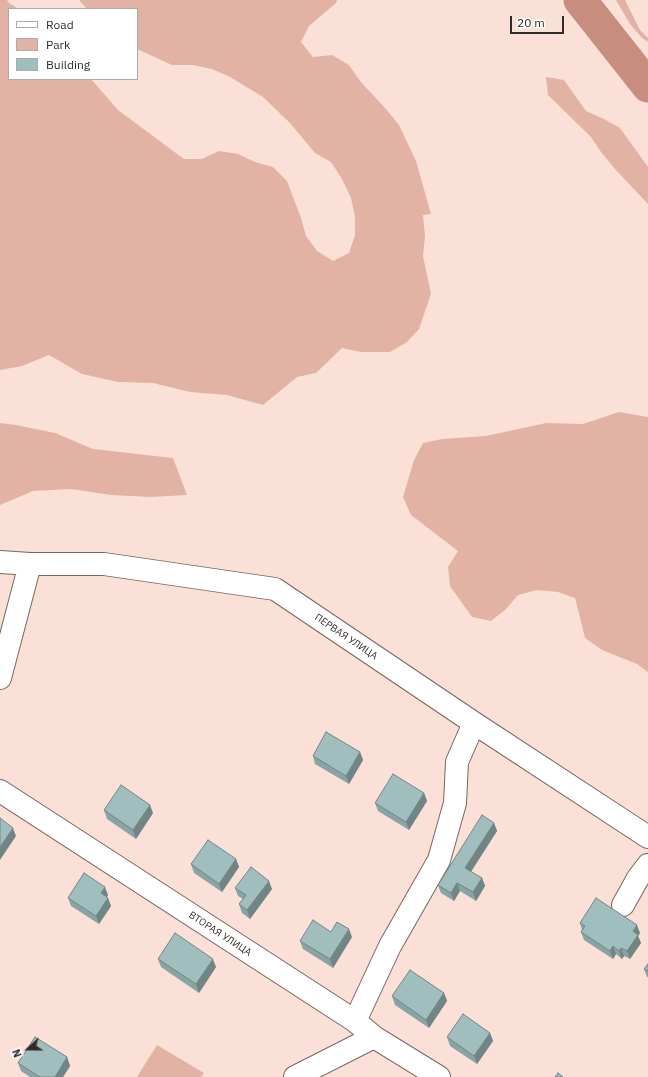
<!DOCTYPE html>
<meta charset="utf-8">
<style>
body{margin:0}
#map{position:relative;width:648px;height:1077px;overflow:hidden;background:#fbe0d8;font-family:"IBM Plex Sans",sans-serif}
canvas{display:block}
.legend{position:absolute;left:8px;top:8px;width:130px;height:72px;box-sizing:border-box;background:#fff;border:1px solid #aeaaa9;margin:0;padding:5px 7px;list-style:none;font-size:12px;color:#342a28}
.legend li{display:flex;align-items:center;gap:8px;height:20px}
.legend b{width:20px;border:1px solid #aeaaa9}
.north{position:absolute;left:8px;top:1029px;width:40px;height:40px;-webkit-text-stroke:3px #fff;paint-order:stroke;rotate:249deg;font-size:11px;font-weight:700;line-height:16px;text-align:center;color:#342a28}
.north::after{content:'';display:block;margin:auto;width:14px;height:18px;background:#342a28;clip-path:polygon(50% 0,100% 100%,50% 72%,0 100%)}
.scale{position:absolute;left:510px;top:16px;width:54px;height:18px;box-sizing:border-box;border:2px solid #342a28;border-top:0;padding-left:5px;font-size:12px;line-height:14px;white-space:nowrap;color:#342a28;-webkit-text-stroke:3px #fff;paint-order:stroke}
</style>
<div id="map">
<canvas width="648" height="1077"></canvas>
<ul class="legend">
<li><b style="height:5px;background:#fff"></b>Road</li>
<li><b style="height:11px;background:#e2b3a5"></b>Park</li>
<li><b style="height:11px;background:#a1bebe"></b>Building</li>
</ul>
<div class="north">N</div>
<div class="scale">20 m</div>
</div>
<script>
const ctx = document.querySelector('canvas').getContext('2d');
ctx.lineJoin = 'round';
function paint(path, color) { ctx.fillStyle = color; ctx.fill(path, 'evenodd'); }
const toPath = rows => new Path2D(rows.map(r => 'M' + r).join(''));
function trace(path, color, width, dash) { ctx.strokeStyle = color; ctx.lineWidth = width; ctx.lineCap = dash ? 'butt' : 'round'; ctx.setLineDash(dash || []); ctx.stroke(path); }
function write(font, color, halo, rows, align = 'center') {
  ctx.font = font + ' "IBM Plex Sans",sans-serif'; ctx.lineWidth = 3; ctx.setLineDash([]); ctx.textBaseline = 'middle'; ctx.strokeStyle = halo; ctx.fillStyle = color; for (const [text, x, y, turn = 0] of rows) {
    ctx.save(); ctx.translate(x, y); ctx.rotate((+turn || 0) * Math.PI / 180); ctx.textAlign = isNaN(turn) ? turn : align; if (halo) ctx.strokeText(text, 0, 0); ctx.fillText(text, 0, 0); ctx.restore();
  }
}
paint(toPath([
 [0,0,7,0,9,3,19,9,9,9,9,79,91,79,118,110,184,159,202,159,219,151,238,154,255,162,273,167,287,181,301,218,306,236,317,251,333,261,349,253,355,235,355,217,351,198,342,179,331,162,315,153,290,123,263,97,230,77,212,69,192,65,172,65,137,49,137,9,87,9,79,0,337,0,336,3,309,26,301,42,313,57,332,55,349,65,360,81,386,109,399,125,416,161,431,214,423,215,425,236,423,256,431,294,419,329,407,342,390,352,361,352,342,348,316,373,297,377,263,405,227,395,190,392,153,383,118,382,82,374,49,355,22,366,0,370],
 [616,0,625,0,640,30,648,38,648,42,642,38,630,24],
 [546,77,564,80,586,111,604,119,620,128,648,167,648,204,615,169,601,152,591,137,548,95],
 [619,412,648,417,648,672,637,664,602,650,585,638,575,598,558,592,537,590,518,595,506,609,491,621,472,617,450,586,448,567,458,551,411,515,403,497,414,460,423,443,442,439,486,436,546,423,583,424],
 [0,423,16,425,55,433,93,449,173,458,187,495,150,497,111,495,71,489,33,491,0,505],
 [157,1045,204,1073,201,1077,137,1077]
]), '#e2b3a5');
trace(toPath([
 [580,0,648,86]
]), '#c78e7f', 33);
const minor = toPath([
 [0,562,30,564,104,564,275,589,474,723,648,837],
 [0,678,30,564],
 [0,791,355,1021,374,1037,439,1077],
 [623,905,638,878,648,865],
 [355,1021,390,946,439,860,455,803,457,762,474,723],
 [295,1077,374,1037]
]);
trace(minor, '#7c655e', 24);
trace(minor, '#fff', 22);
paint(toPath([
 [360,752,363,760,349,784,315,764,313,756],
 [424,793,427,801,409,830,378,811,375,803],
 [104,810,153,813,136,839,107,819],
 [494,823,497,831,471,872,482,878,485,886,476,901,460,891,454,901,441,893,438,885],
 [236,859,239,867,222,892,194,873,191,864],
 [235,888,272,889,250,919,242,913,239,904,243,899,238,896],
 [108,895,107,897,111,906,99,924,71,906,68,898],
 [580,923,640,933,638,936,641,943,630,959,624,956,622,959,616,954,613,959,584,940,581,932,582,930],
 [331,932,352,937,333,968,303,949,300,941],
 [158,959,216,967,199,993,161,967],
 [644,969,648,971,648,977,647,977],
 [444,993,447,1001,429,1028,395,1005,392,996],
 [490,1033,493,1041,477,1064,450,1046,447,1037],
 [67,1057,70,1066,63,1077,30,1077,21,1071,18,1063]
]), '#8aa3a3');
paint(toPath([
 [360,752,363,760,349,784,346,776],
 [424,793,427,801,409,830,406,822],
 [150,805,153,813,136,839,133,830],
 [494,823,497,831,468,876,465,868],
 [13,828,16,836,0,860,0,847],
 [236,859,239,867,222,892,219,884],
 [482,878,485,886,476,901,473,892],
 [269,881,272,889,250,919,247,910],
 [457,883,460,891,454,901,451,893],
 [105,887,108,895,104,901,101,893],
 [108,898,111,906,99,924,96,916],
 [637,925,640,933,638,936,641,943,630,959,627,951,633,931],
 [349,929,352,937,333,968,330,959],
 [613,946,616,954,613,959,610,951],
 [621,948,624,956,622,959,619,951],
 [213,959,216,967,199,993,196,984],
 [444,993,447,1001,429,1028,426,1020],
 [490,1033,493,1041,477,1064,474,1056],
 [67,1057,70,1066,63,1077,55,1077]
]), '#718585');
const building = toPath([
 [326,732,360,752,346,776,313,756,326,732],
 [393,774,424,793,406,822,375,803,393,774],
 [121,785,150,805,133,830,104,810,121,785],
 [482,815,494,823,465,868,482,878,473,892,457,883,451,893,438,885,482,815],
 [0,818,13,828,0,847,0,818],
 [208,840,236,859,219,884,191,864,208,840],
 [251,867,269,881,247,910,239,904,246,895,235,888,251,867],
 [84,873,105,887,101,893,108,898,96,916,68,898,84,873],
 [596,898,637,925,633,931,638,935,627,951,621,948,619,951,613,946,610,951,581,932,585,926,580,923,596,898],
 [313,920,331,932,337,922,349,929,330,959,300,941,313,920],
 [175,933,213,959,196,984,158,959,175,933],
 [648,964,648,971,644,969,648,964],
 [410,970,444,993,426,1020,392,996,410,970],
 [463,1014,490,1033,474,1056,447,1037,463,1014],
 [35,1037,67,1057,55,1077,40,1077,18,1063,35,1037],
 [558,1073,563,1077,555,1077,558,1073]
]);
paint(building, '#a1bebe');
trace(building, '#718585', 1);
write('10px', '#342a28', '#fff', [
 ["ПЕРВАЯ УЛИЦА",346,637,34],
 ["ВТОРАЯ УЛИЦА",220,934,33]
]);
</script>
